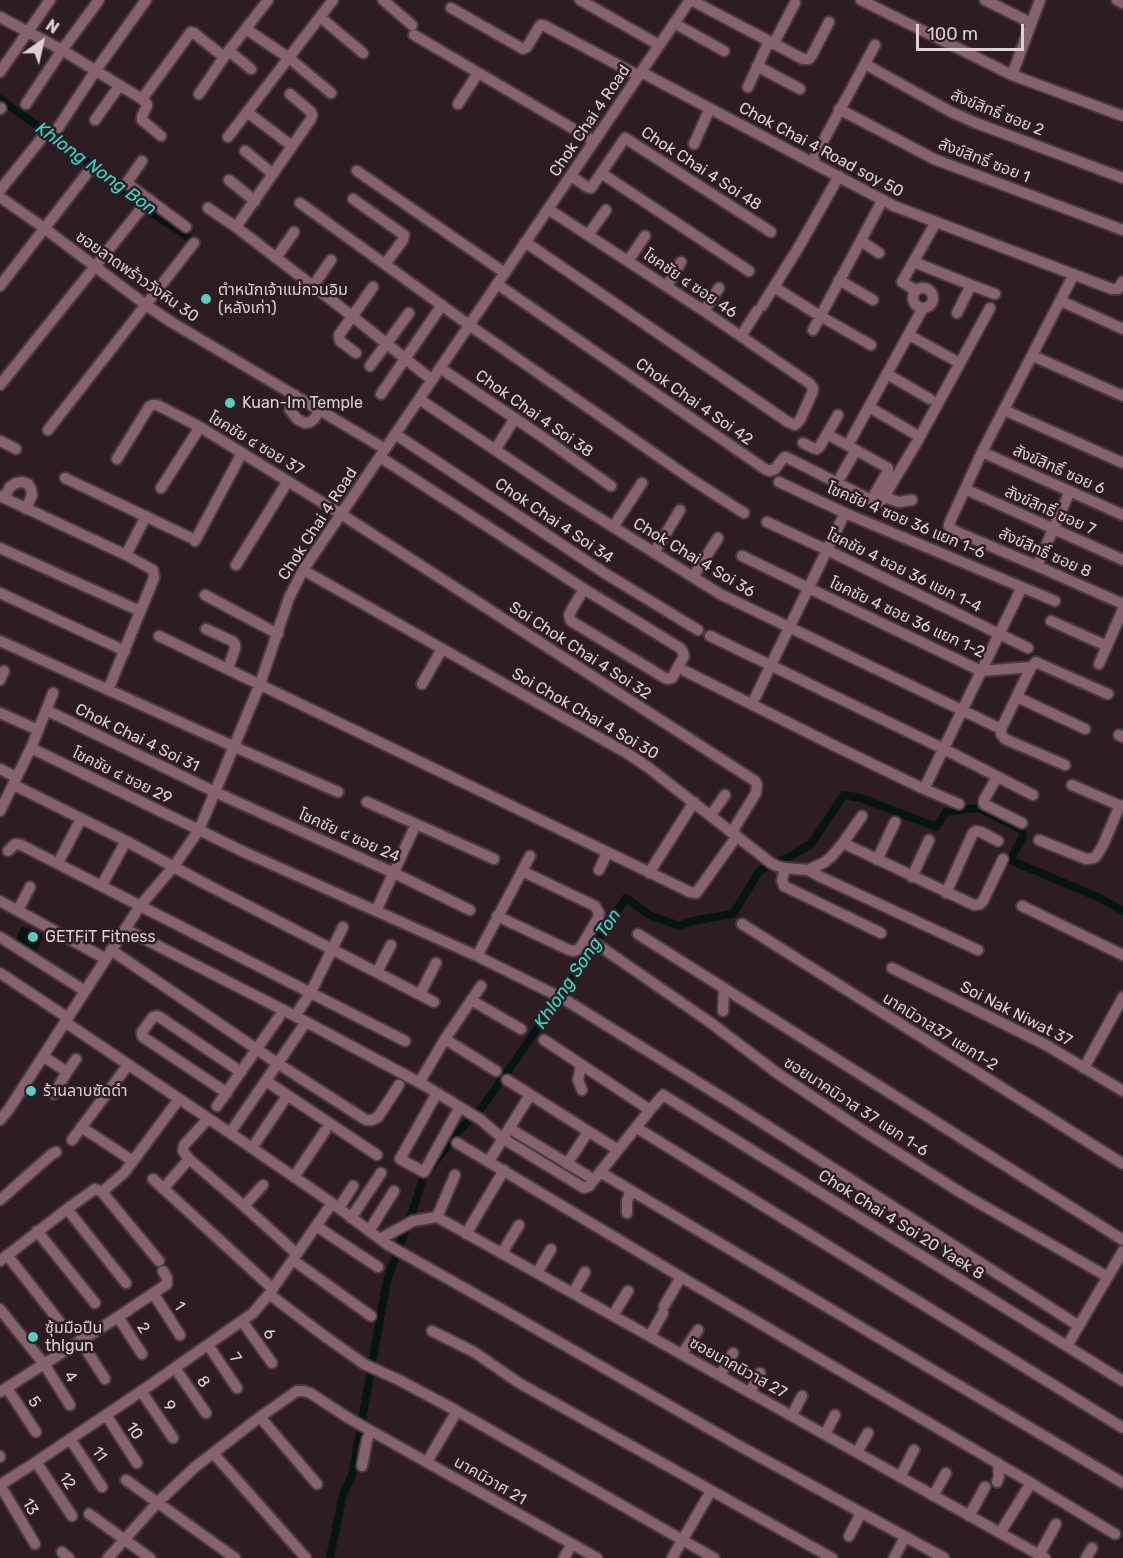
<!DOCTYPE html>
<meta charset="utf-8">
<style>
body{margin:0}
#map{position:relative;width:1123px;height:1558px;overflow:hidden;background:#2d1d22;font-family:Rubik,sans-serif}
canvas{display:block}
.north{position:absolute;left:12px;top:12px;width:60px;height:60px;-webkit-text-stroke:4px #2d1d22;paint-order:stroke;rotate:34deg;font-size:16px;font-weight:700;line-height:24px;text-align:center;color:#dcd0d3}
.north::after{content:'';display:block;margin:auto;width:21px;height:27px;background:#dcd0d3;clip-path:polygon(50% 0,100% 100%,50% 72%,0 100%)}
.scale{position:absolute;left:916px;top:24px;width:108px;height:27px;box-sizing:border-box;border:3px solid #dcd0d3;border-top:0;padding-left:8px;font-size:18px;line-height:21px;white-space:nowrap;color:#dcd0d3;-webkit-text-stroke:4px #2d1d22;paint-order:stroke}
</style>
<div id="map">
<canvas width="1123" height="1558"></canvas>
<div class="north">N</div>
<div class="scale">100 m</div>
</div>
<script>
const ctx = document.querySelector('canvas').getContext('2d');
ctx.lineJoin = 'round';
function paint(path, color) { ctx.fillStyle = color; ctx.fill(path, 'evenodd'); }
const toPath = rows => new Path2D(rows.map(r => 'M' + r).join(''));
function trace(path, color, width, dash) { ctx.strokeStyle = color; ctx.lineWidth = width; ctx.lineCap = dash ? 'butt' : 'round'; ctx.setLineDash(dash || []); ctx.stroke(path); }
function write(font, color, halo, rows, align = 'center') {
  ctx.font = font + ' Rubik,"Noto Sans Thai",sans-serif'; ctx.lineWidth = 5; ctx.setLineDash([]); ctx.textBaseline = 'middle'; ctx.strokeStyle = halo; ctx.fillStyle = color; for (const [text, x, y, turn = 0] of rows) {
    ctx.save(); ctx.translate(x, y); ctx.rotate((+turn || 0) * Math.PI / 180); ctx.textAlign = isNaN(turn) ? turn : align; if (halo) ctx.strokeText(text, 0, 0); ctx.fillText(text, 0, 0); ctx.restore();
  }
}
paint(toPath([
 [22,926,43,936,36,953,16,940]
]), '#061412');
trace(toPath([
 [0,99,121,186,143,207,191,239],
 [330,1558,343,1494,352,1476,387,1280,414,1207,423,1178,456,1134,483,1106,515,1061,626,898,649,915,680,926,692,921,733,914,760,870,787,858,811,844,844,795,861,798,936,827,946,812,978,808,1022,830,1023,837,1010,860,1100,898,1123,911]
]), '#061412', 8);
const minor = toPath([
 [383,0,412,25],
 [580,0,659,45],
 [691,0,803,59,809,59,812,55,829,22],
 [861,0,1012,75,1123,116],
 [985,0,1031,23],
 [1117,0,1123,3],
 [451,8,523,49,527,47,539,27,541,25,545,26,639,76],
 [0,17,62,50,142,99,147,104,147,106,142,116,142,120,161,136],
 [320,17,363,53],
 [674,23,724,51],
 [246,29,289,58,331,93],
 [414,35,594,141],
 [774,43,795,3],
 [229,51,251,69],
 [865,64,951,112,976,123,1123,178],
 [757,66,800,89],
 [0,72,50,0],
 [641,72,894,206,1112,289,1118,289,1123,281],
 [1012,75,1040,0],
 [748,87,769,41],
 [199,94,224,57,268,0],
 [142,99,191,32,194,33,224,57],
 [26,104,62,50,99,0],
 [458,104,478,73],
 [0,109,1,108],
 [839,109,934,159,1123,230],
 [247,112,292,146],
 [95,120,120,85],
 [58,128,96,70,146,0],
 [228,137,333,0],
 [694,144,710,108],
 [245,151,273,174],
 [142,161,128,181,128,184,186,227],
 [812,162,875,45],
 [357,171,505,273],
 [601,173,749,271],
 [571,176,587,187,591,188,625,138,771,232],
 [229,180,255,201],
 [0,190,42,138],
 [0,197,44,228,146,305,171,322,385,449],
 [353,199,404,235,403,240,385,264],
 [300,203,469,325,694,481,744,513],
 [208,208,236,227,352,316,432,380],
 [236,227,311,119,312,115,311,112,290,94],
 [588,235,606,210],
 [861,241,879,253],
 [525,242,788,422,795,425,800,420,812,393,813,388,809,383,704,311,548,209],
 [276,258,294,232],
 [628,261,645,236],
 [914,262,971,285],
 [1074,274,982,452,949,524,949,527,955,531,1037,566,1123,604],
 [839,280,873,300],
 [497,284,765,469,770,471,775,469,782,460,785,457,788,458,875,502,880,502,884,497,917,442,990,308],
 [0,286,88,172],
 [313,286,331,260],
 [667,286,681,262],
 [774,287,820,316,871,345],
 '913 298a10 10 0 1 1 20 0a10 10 0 1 1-20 0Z',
 [915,290,902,282,936,222],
 [1061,301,1123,329],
 [762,306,800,245,839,176],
 [704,311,719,288],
 [957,313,971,285,995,294],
 [813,330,882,201],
 [909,335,954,360],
 [741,336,757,311],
 [356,353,340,341,339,335,373,287],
 [1033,356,1123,396],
 [370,366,409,313],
 [440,368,544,438,611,486],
 [887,374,930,399],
 [0,385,149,199],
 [381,394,442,305],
 [295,395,290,410,297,419,305,423,310,422,314,419,320,410],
 [419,399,564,496,720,594,1001,729],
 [869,407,915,434],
 [1004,410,1123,463],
 [48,430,194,243],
 [395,434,606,574,698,630],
 [827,434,888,468,888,471,874,495],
 [0,441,16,449],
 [803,443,813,448,817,449,820,446,838,415],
 [848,445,923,308],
 [495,450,515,418],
 [982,452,1123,515],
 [380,457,584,589,680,648,683,652,684,656,672,678,668,679,665,678,571,621,569,615,572,609,584,589],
 [117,459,149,407,152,405,157,405,200,427,242,453,341,514,755,781,757,785,756,793,732,832],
 [841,476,856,450],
 [65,478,189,537],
 [779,482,845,513,1055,601],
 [161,488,200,427],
 [965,489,1123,560],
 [0,496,126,555,153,570,154,578,108,690],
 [884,497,899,502,912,500],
 [4,498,10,487,16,483,22,482,28,484,31,489,32,495,26,509],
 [767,522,827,550,1028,648],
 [613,527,642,483],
 [195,541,242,453],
 [0,548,140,611],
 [654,553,680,510],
 [126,555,146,516],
 [742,556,981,671,1031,667],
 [236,565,288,481],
 [1037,566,1070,491],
 [303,570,630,755,649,768,771,863,777,866,785,868,808,870,825,862,832,856,843,843,862,816],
 [693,577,718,538],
 [0,593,125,651],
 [205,595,278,634],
 [1051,621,1107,646],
 [206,629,232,641,235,644,235,649,228,668],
 [159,636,690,892,696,893,702,885,737,836],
 [710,636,944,749,1033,795],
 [0,641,235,747,338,792],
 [1099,664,1123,609],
 [685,671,837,747,924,789,959,804],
 [0,680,4,671],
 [422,684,442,649],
 [1017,697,1085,729],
 [752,704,845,513],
 [46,710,215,792,394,873,470,910],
 [0,713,38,730],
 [1119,735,1123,737],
 [31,748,244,852,477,956,564,999,733,1104,1079,1326],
 [1065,765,1005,739,1001,734,1001,729,1031,667,1036,662,1040,664,1108,694],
 [0,769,16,777],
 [997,777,984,800,984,804,1022,823],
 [14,785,126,841,198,880,434,1002],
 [1072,785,1123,807],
 [924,789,1022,587],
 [367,802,494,859],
 [0,811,31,748,53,693],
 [711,815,725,795],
 [1039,840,1086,859,1094,858,1097,855,1103,845,1120,805],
 [843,843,974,905,980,904,983,901,1003,859],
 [8,851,15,844,21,845,405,1041],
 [877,860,895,822],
 [58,863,81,819],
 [785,868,782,880,784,886,881,933],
 [599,870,607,853],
 [808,870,821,877,978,950],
 [649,873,694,802],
 [912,877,929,840],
 [102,885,126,841],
 [946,893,973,833,976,831,981,832,998,841],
 [0,901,106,959],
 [1022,906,1123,955],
 [18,910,30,887],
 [376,911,416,824],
 [497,916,569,950,574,951,579,949,582,945,598,918,599,913,595,906,522,871],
 [742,924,1123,1164],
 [125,929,295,1016,424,1085,481,1120,502,1138,584,1188,589,1186,650,1110,663,1095,1123,1381],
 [638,934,1123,1240],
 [0,937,85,991],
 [598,945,711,1023,777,1073,865,1132,963,1194,1108,1277],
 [111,950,277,1063,366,1120,372,1120,378,1117,399,1085],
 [477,956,530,856],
 [892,968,1046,1045,1123,1091],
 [377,972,391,945],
 [0,973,68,1018],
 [420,994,436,963],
 [471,1000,521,1029],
 [723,1011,724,989],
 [295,1016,311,992,343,927],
 [65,1022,230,1133,332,1203,388,1245,512,1315,736,1444,944,1558],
 [445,1039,496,1071],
 [544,1040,650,1110],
 [43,1056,67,1072,76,1059],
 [581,1065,578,1080,582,1090],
 [1084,1068,1123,997],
 [507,1080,618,1150],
 [266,1081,377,1155],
 [419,1083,445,1039,481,986],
 [227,1093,143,1037,142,1035,142,1032,153,1017,157,1016,161,1018,241,1072],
 [437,1093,400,1159,424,1172,460,1107],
 [54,1094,67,1072],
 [217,1106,279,1017],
 [208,1119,184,1145,183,1151,189,1159,244,1206,297,1254],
 [0,1120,9,1109,140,906,174,866,199,830,260,684,289,598,303,570,690,0],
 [81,1127,133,1161],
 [509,1128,588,1176],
 [637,1128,1123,1428],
 [230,1133,306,1022],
 [72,1140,128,1065],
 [256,1142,287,1096],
 [457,1143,681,1277,1031,1483,1115,1534],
 [489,1161,530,1095],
 [567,1164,588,1132],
 [600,1172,1123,1483],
 [294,1177,325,1131],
 [153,1179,273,1289],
 [163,1189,189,1159],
 [102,1192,124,1173,179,1099],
 [0,1200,52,1154,56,1152],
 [244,1206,263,1185],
 [339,1208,353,1186],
 [67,1209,126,1283],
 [627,1213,627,1202,630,1191],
 [437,1217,455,1175],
 [351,1218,381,1173],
 [316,1226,378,1267],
 [37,1231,95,1303],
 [369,1231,394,1191],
 [466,1234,504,1170],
 [380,1239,413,1221,437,1217,1045,1558],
 [502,1253,519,1225],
 [7,1255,63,1326],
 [293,1260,371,1316],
 [0,1261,67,1209,95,1189,102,1192,159,1261],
 [537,1273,551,1249],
 [153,1293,180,1335],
 [573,1293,585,1272],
 [269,1294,323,1335,364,1364,401,1381,457,1411,714,1558],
 [664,1306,681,1277],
 [0,1309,44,1364,70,1405],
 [613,1315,628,1291],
 [118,1317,142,1354],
 [242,1321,272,1363],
 [432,1331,474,1352,519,1383,832,1558],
 [650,1336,663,1313],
 [80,1340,105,1379],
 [208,1345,237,1388],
 [1067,1346,1123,1251],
 [682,1354,698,1330],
 [175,1368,206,1413],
 [720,1375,733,1353],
 [7,1388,36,1432],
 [141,1391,173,1438],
 [0,1392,118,1317,167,1284,167,1278,163,1271],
 [750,1392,760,1373],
 [106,1415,137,1463],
 [792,1415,802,1396],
 [260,1417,317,1484],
 [825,1434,835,1415],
 [70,1439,102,1487],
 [857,1452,868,1433],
 [213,1453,306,1558],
 [0,1456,0,1457],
 [36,1462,72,1516],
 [427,1462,457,1411],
 [362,1466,367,1440,371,1431],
 [900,1477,914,1450],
 [126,1480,235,1558],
 [997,1482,999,1477,998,1463],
 [933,1496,946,1473],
 [89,1514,150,1558],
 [969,1516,985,1487],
 [1000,1533,1031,1483],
 [849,1536,861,1513],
 [35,1544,0,1485,36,1462,149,1386,253,1313,269,1294,332,1203],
 [62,1552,69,1558],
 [1039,1555,1056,1524],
 [108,1558,158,1502,195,1467,260,1417,297,1391,303,1391,310,1393,350,1419,597,1558],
 [564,1558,572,1544],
 [672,1558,711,1491],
 [894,1558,905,1537],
 [1086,1558,1092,1548]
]);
trace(minor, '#493a3e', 14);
trace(minor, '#85626c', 10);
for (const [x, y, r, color] of [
 [206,299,6,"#59cebe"],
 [230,403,6,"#59cebe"],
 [33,937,6,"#59cebe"],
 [31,1091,6,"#59cebe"],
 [33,1337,6,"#59cebe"]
]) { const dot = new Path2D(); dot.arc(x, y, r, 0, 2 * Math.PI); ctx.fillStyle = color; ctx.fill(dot); trace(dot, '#2d1d22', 2); }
write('16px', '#dcd0d3', '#2d1d22', [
 ["สังข์สิทธิ์ ซอย 2",997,113,22],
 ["Chok Chai 4 Road",590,121,-56],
 ["Chok Chai 4 Road soy 50",821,150,28],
 ["สังข์สิทธิ์ ซอย 1",984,161,21],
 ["Chok Chai 4 Soi 48",701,169,33],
 ["ซอยลาดพร้าววังหิน 30",137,277,35],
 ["โชคชัย ๔ ซอย 46",690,284,34],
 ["Chok Chai 4 Soi 42",694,402,35],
 ["Chok Chai 4 Soi 38",534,414,35],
 ["โชคชัย ๔ ซอย 37",256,444,31],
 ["สังข์สิทธิ์ ซอย 6",1059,470,24],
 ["สังข์สิทธิ์ ซอย 7",1050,511,24],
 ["Chok Chai 4 Soi 34",554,521,34],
 ["โชคชัย 4 ซอย 36 แยก 1-6",906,521,23],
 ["Chok Chai 4 Road",318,524,-57],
 ["สังข์สิทธิ์ ซอย 8",1045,553,24],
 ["Chok Chai 4 Soi 36",694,558,31],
 ["โชคชัย 4 ซอย 36 แยก 1-4",904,571,26],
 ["โชคชัย 4 ซอย 36 แยก 1-2",907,618,25],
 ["Soi Chok Chai 4 Soi 32",580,651,33],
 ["Soi Chok Chai 4 Soi 30",585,714,30],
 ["Chok Chai 4 Soi 31",137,738,26],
 ["โชคชัย ๔ ซอย 29",122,776,26],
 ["โชคชัย ๔ ซอย 24",349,836,24],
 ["Soi Nak Niwat 37",1016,1014,27],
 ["นาคนิวาส37 แยก1-2",940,1032,32],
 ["ซอยนาคนิวาส 37 แยก 1-6",856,1107,33],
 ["Chok Chai 4 Soi 20 Yaek 8",901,1225,32],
 ["1",179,1306,57],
 ["2",143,1328,58],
 ["6",269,1334,55],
 ["7",235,1358,56],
 ["ซอยนาคนิวาส 27",738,1368,29],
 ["4",70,1377,57],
 ["8",203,1382,56],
 ["5",34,1402,57],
 ["9",169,1406,56],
 ["10",134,1431,57],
 ["11",99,1454,56],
 ["12",67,1481,57],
 ["นาคนิวาศ 21",490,1481,30],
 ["13",30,1507,60]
]);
write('16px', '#dcd0d3', '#2d1d22', [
 ["ตำหนักเจ้าแม่กวนอิม",218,290],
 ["(หลังเก่า)",218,308],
 ["Kuan-Im Temple",242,403],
 ["GETFiT Fitness",45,937],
 ["ร้านลาบซัดดำ",43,1091],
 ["ซุ้มมือปืน",45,1328],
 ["thlgun",45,1346]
], 'left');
write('italic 18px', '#32dcc9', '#2d1d22', [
 ["Khlong Nong Bon",96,169,36],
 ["Khlong Song Ton",578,969,-56]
]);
</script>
